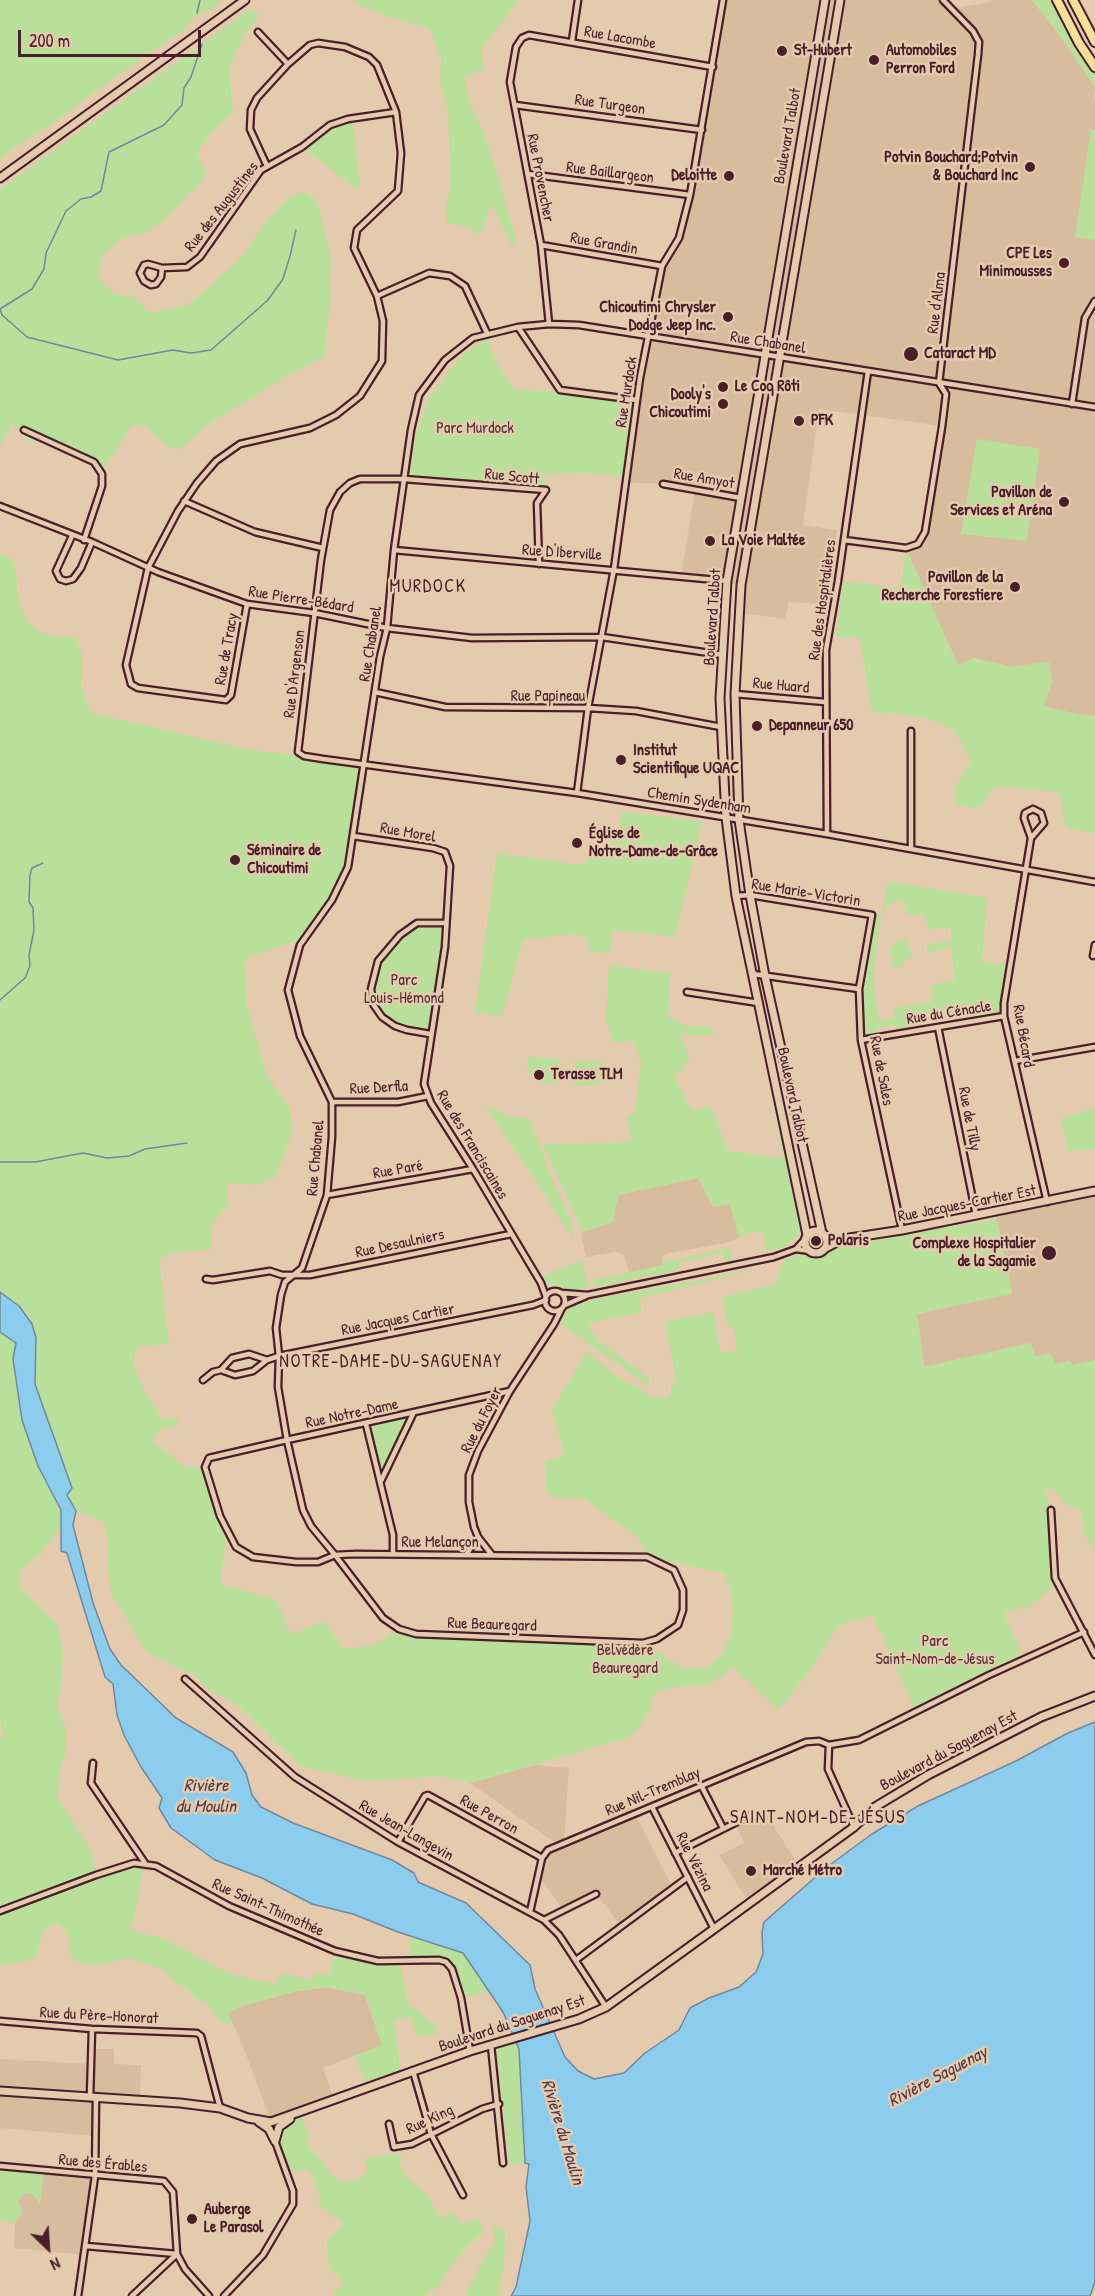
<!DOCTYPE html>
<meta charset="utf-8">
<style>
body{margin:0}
#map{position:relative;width:1095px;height:2296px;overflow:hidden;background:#e5cbad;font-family:"Patrick Hand",sans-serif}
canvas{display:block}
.north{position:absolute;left:18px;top:2218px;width:60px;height:60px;-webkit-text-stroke:4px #e5cbad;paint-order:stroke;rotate:155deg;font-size:16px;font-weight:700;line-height:24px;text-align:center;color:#4a1f2b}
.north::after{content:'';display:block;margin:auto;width:21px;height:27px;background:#4a1f2b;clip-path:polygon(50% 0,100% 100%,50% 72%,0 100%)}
.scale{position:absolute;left:18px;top:30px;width:183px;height:27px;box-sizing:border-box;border:3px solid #4a1f2b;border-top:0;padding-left:8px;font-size:18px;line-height:21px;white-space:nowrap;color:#4a1f2b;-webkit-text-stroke:4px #e5cbad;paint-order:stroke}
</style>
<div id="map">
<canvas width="1095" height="2296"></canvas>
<div class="north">N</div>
<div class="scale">200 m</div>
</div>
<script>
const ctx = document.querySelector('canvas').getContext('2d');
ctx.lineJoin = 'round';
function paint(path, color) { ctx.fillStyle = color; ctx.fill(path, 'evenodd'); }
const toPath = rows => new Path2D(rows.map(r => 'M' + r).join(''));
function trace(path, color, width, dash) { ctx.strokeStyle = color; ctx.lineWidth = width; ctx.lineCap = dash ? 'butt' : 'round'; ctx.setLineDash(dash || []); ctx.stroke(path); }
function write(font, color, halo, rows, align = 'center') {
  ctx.font = font + ' "Patrick Hand",sans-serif'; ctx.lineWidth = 5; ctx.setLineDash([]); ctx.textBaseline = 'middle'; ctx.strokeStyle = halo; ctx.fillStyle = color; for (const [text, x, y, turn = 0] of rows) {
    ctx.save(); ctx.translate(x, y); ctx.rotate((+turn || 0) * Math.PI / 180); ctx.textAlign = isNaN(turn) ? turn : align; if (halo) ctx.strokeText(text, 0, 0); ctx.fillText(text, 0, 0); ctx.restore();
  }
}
paint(toPath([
 [723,0,943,0,953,10,960,7,991,2,991,0,1032,0,1060,36,1095,87,1093,101,1095,99,1095,716,1076,714,1044,706,1052,681,1049,662,1012,667,974,658,958,666,906,548,918,544,925,532,942,426,819,409,803,525,837,530,827,604,789,602,785,619,739,613,741,585,681,576,695,490,662,484,625,482,637,400,662,266,679,238,690,195],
 [698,1178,713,1207,730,1203,739,1238,725,1243,669,1253,662,1256,663,1265,629,1274,624,1255,615,1252,586,1257,581,1236,583,1232,613,1222,618,1195],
 [1095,1191,1095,1360,1072,1365,1070,1361,1056,1364,1035,1358,1031,1343,924,1367,917,1314,1012,1293,995,1211],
 [535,1765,569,1768,564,1842,631,1806,672,1887,621,1926,596,1894,563,1910,538,1875,542,1858,557,1844,470,1783],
 [763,1809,799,1866,749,1903,719,1855,744,1843,735,1822],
 [326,1987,365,1995,382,2045,323,2068,334,2099,271,2122,246,2054,228,2013,242,2006,293,1992],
 [91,2049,114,2049,114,2064,141,2065,140,2101,96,2098,96,2136,0,2128,0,2059,91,2064],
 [44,2171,95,2176,85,2255,14,2248,15,2223,21,2213,18,2201,24,2194,31,2193,40,2202]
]), '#d7bd9e');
paint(toPath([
 [0,0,222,0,214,8,193,18,185,29,104,85,56,121,12,149,0,160],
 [353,0,519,0,482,48,483,70,464,77,470,104,485,136,500,182,517,242,511,245,490,201,488,215,480,235,470,228,447,223,446,207,450,190,448,110,440,82,441,59,429,28,389,17,354,3],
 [1032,0,1057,0,1095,67,1095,87,1060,36],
 [251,8,260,16,244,36,229,68,233,113,209,135,197,152,207,175,164,221,144,233,123,238,102,256,98,278,115,295,133,297,150,313,188,305,240,259,270,217,282,204,292,196,304,192,314,199,318,205,330,253,331,268,329,283,331,293,324,357,290,374,212,422,180,449,169,448,145,426,137,425,131,427,104,468,51,444,30,441,9,420,9,433,0,446,0,189],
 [353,119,360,186,355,188,302,147,330,125],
 [1091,129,1095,130,1095,240,1075,237],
 [488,338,492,354,509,382,516,390,573,392,635,400,626,477,587,473,544,474,546,490,431,484,410,479,414,442,428,399,461,356],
 [977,439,1040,449,1027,541,961,534],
 [906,548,958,665,974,658,1012,667,1049,662,1052,681,1044,706,1076,714,1095,716,1095,833,1069,829,1064,823,1062,804,1057,792,998,786,989,792,984,803,979,807,971,808,955,804,956,799,954,788,971,761,955,731,930,719,892,713,872,712,860,637,835,637,844,581,901,588],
 [0,554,10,558,15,563,18,598,27,622,40,632,57,637,76,637,82,654,81,687,91,713,246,749,364,764,348,867,332,900,305,938,258,954,245,960,247,1007,266,1072,289,1108,293,1131,275,1178,257,1185,228,1182,228,1205,211,1225,211,1249,172,1253,159,1259,169,1344,137,1347,133,1365,145,1392,162,1419,178,1418,179,1424,160,1430,152,1441,184,1466,205,1467,226,1528,221,1584,276,1600,291,1634,324,1622,344,1649,375,1645,399,1629,416,1634,643,1643,683,1668,706,1668,721,1657,731,1634,733,1613,731,1593,724,1573,647,1557,637,1536,584,1499,555,1498,546,1492,546,1461,565,1455,552,1411,586,1351,620,1379,639,1388,649,1396,670,1398,671,1385,676,1381,665,1322,713,1312,721,1353,737,1350,733,1326,728,1327,722,1297,775,1284,784,1260,787,1258,802,1255,818,1258,836,1246,845,1244,997,1219,1012,1294,917,1314,924,1367,1031,1343,1035,1357,1050,1353,1056,1364,1070,1361,1073,1365,1095,1360,1095,1550,1084,1534,1081,1509,1069,1507,1054,1489,1046,1490,1046,1495,1051,1510,1058,1584,1028,1607,1003,1612,1022,1654,913,1707,873,1615,840,1625,832,1635,812,1668,778,1710,732,1666,722,1677,706,1685,673,1687,654,1693,651,1708,639,1728,627,1738,470,1783,441,1776,364,1781,300,1766,239,1706,209,1690,192,1674,177,1668,146,1652,111,1593,107,1562,108,1542,103,1521,76,1511,67,1495,72,1488,35,1384,36,1338,19,1306,0,1292],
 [622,812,702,821,675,937,613,930,610,953,590,952,585,936,570,934,523,940,502,1016,475,1013,497,853,582,865,607,838,616,837],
 [888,881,987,898,982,962,1010,965,1004,1016,967,1023,963,1013,925,1019,905,1027,906,1033,901,1033,896,1025,877,1028,873,1038,861,1040,859,989,872,915,881,915],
 [902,898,908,916,924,914,929,930,951,927,951,941,927,944,927,949,929,953,951,947,955,980,933,985,930,988,933,1001,893,1008,895,1018,879,1021,873,976,881,916,886,906],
 [417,923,446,923,430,1034,407,1030,382,1017,373,1004,371,989,378,961,400,935],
 [904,939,907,941,913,958,904,960,904,966,893,968,890,949,895,943],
 [609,965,671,974,668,1017,685,1026,707,1026,717,1034,694,1036,679,1033,690,1058,680,1072,674,1076,692,1111,710,1105,728,1151,784,1158,774,1106,778,1106,803,1227,795,1241,780,1249,766,1251,763,1231,748,1233,739,1238,730,1204,713,1207,698,1178,618,1195,613,1222,583,1232,543,1144,619,1143,632,1139,626,1117,635,1113,641,1063,634,1041,613,1042,606,1020],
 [528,1057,559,1059,558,1084,537,1083,527,1072],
 [575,1061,606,1062,606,1078,596,1086,574,1085],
 [485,1106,511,1117,530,1119,545,1160,571,1222,573,1240,542,1190],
 [1095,1108,1095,1149,1068,1151,1061,1119],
 [729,1248,733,1260,725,1261,722,1253,679,1262,680,1270,595,1287,593,1280,663,1265,663,1262],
 [582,1260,589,1288,567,1291,549,1284,542,1276],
 [762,1269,639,1298,642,1312,589,1323,591,1332,600,1342,649,1378,649,1386,560,1323,568,1310,574,1306,599,1298],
 [0,1332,16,1343,13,1360,32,1446,38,1466,61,1510,61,1530,55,1534,40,1555,19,1572,19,1586,57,1624,63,1645,62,1679,57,1707,66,1728,65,1754,59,1776,58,1799,91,1850,96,1874,134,1863,145,1863,131,1930,165,1939,222,1970,237,1976,276,1984,282,1973,311,1980,315,1972,330,1975,335,1951,378,1961,399,1961,408,2004,436,2026,438,2034,417,2036,411,2017,394,2019,401,2076,367,2088,355,2056,382,2045,365,1995,326,1987,293,1992,242,2006,228,2013,232,2024,227,2024,220,2021,206,2003,195,1998,187,1988,177,1984,164,1970,153,1966,127,1958,100,1965,85,1964,74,1960,69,1951,69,1940,65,1929,56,1923,49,1926,42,1935,37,1954,32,1960,0,1966,0,1739,3,1738,0,1717],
 [414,1413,381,1481,366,1424],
 [411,1936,463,1953,491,1991,461,1998,452,1969,439,1960,408,1962],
 [516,2042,519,2049,525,2163,509,2165,496,2047],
 [300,2113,306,2126,310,2139,307,2141,311,2150,323,2161,331,2174,345,2183,361,2177,367,2171,365,2159,401,2153,400,2167,409,2179,428,2195,440,2218,453,2212,462,2225,478,2217,484,2231,467,2246,448,2270,441,2284,424,2296,332,2296,344,2284,329,2267,327,2241,343,2224,317,2203,321,2198,309,2170,286,2171,271,2122],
 [0,2166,44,2171,40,2203,31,2193,24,2194,18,2201,22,2213,15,2223,0,2221],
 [494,2226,505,2229,504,2265,498,2296,465,2296,482,2262,495,2241]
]), '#b8e09b');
const water = toPath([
 [0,1292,19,1306,32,1324,36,1338,35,1384,72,1488,67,1495,76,1511,73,1525,93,1603,110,1649,121,1665,176,1718,233,1752,246,1773,252,1795,261,1807,293,1823,392,1860,414,1873,418,1882,466,1903,530,1965,535,1989,565,2057,578,2071,594,2079,624,2073,645,2053,679,2030,690,2008,709,1998,739,1987,756,1972,763,1954,762,1932,764,1922,827,1867,872,1834,918,1806,1016,1761,1068,1733,1095,1722,1095,2282,1090,2296,511,2296,516,2287,530,2221,526,2187,529,2164,525,2163,519,2049,503,2012,463,1953,398,1932,353,1914,312,1904,262,1878,215,1860,171,1828,159,1808,162,1798,141,1767,124,1735,117,1715,113,1684,105,1677,67,1553,61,1551,61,1510,38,1466,22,1420,13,1359,16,1343,0,1332,0,1292]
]);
paint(water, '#8ccdee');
trace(water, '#7287a0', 1.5);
trace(toPath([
 [197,13,200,0],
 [202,44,191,77,184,88,182,105,164,125,109,152,101,191,91,197,81,199,66,211,46,253,44,269,32,289,0,309,2,315,27,337,118,360,173,350,191,353,211,350,267,301,283,279,290,256,296,230],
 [0,1000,25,978,30,966,29,955,34,930,33,908,29,902,30,875,32,868,43,863],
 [0,1162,35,1162,83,1153,107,1158,129,1156,145,1149,187,1143]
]), '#7287a0', 1.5);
const street = toPath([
 [258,32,288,64],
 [572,41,578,0],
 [515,105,702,130],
 [528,174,690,195],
 [541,245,662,266],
 [162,268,161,277,156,284,151,285,144,281,140,273,144,265,148,264,162,268,187,267,200,257,261,170,302,147,330,125,348,119,396,112],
 [377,296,429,273,450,276,465,286,487,333],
 [549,324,541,245,510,82,516,47,522,38,529,35,713,67],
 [518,327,560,390,637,400],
 [1072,404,1085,318,1095,301],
 [24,430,94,462,102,474,102,486,84,540],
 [663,484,741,498],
 [184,501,255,532,323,548],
 [0,506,92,542,158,572,247,604,314,613,387,628,472,638,602,637,723,655],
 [72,536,56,571,60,579,66,581,73,579,81,568,92,542],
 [844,540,906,548,918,544,925,532,942,427,946,394,939,383,978,55,979,42,973,31,943,0],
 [394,550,727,581],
 [539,564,537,503,546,490,404,479,360,479,350,483,340,492,330,510,321,560,298,752,304,756,323,759,577,793,827,834,1095,882],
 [247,604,231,695,226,700,138,688,131,684,126,665,148,568,178,511,197,483,216,461,240,444,310,428,336,415,360,396,382,361,383,321,377,296,354,248,357,230,398,191,401,153,396,112,377,65,369,57,345,47,318,43,310,45,288,64,257,98,251,110,250,129,267,166],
 [375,692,445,707,588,708,636,711,721,727],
 [735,694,825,702],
 [911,731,911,849],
 [577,793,588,708,614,569,640,378,662,266,679,238,690,195,723,0],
 [1033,809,1041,813,1044,823,1031,838,1024,818,1025,813,1033,809],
 [827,834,826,650,838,581,868,371],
 [353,836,433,848,445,852,450,866,445,947,424,1084,431,1103,473,1169,541,1283,546,1297],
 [1031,838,1004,1003,1004,1016,1047,1202],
 [736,896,750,895,872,915,859,989,861,1040,902,1230],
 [1093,956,1095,945],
 [753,974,859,989],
 [687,992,759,1003],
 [938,1027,976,1215],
 [430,1034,407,1030,395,1026,382,1017,373,1004,371,989,378,961,400,935,417,923,446,923],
 [861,1040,1004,1016],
 [1015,1061,1095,1047],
 [332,1102,398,1102,428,1096],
 [327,1195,473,1169],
 [796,1249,810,1251],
 [206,1279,213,1280,270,1271,282,1275,310,1275,511,1234],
 '545 1301a10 10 0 1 1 20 0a10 10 0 1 1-20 0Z',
 [562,1293,588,1295,774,1257,796,1249,806,1238],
 [565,1305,586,1296],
 [221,1370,235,1375,253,1371,267,1360,279,1356,533,1305,546,1300],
 [203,1380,213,1372,221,1370,232,1358,249,1354,267,1360],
 [510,1391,287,1440,209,1458,205,1467,220,1516,236,1547,253,1557,296,1562,318,1562,335,1555,356,1554,647,1557,674,1570,683,1590,683,1610,678,1625,657,1639,643,1643,416,1634,399,1629,383,1618,335,1555,311,1526,303,1510,287,1440,278,1387,279,1356,276,1328,281,1295,285,1282,302,1268,327,1195,332,1137,332,1102,300,1036,288,990,300,945,332,900,348,867,380,657,387,628,394,550,411,430,419,395,445,360,473,338,518,327,549,324,579,325,1095,407],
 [366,1424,393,1535,393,1554],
 [381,1481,413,1414],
 [1051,1510,1055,1578,1095,1655],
 [466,1555,478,1537],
 [492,1555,478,1537,474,1527,469,1502,469,1475,478,1451,510,1391,554,1324,561,1310],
 [185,1679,295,1777,398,1842,544,1920,559,1935,606,2007],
 [829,1745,859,1740,989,1675,1084,1632],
 [829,1745,828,1769,854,1827],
 [93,1763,91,1783,145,1863],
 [701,1785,723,1828],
 [652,1807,714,1929],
 [398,1842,425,1796,428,1795,542,1858],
 [675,1853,749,1816],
 [0,1911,96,1875,134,1863,156,1866,229,1906,335,1951,378,1961,439,1960,446,1962,452,1969,461,1998,470,2051],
 [530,1912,542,1858,548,1850,806,1742,819,1741,829,1745],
 [544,1920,596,1894],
 [576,1960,688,1877],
 [0,2021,92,2029,197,2033,201,2036,220,2108],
 [491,2045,503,2163],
 [413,2071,431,2134,463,2195],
 [90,2098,92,2029],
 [389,2124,394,2147,412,2144,482,2109,499,2104],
 [0,2166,164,2181,173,2192,177,2254,132,2296],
 [86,2246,177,2254,185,2269,209,2296],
 [78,2296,95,2176,96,2098],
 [224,2296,263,2255,293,2204,293,2191,275,2141]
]);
const secondary = toPath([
 [0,178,245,0],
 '805 1242a11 11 0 1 1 22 0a11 11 0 1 1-22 0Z',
 [822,1233,765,976,750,895,739,820,735,694,741,585,840,0],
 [807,1235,736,896,726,818,720,698,727,581,825,0],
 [824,1249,843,1239,902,1230,1095,1191],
 [0,2091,180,2103,220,2108,248,2118,271,2122,470,2051,579,2019,606,2007,714,1929,854,1827,875,1807,928,1775,1041,1717,1095,1696],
 [259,2122,269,2129,275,2141],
 [275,2141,279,2127,290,2119]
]);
const primary = toPath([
 [1057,0,1079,43,1095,67],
 [1073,0,1095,42]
]);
trace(street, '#4a1f2b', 9);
trace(secondary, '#4a1f2b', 11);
trace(primary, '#4a1f2b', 12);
trace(street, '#e5cbad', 4.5);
trace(secondary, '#e5cbad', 7);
trace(primary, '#fadf96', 8);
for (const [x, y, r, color] of [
 [782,51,6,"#4a1f2b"],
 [874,60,6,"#4a1f2b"],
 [1030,167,6,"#4a1f2b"],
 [729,176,6,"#4a1f2b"],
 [1064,263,6,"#4a1f2b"],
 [728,317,6,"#4a1f2b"],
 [911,354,8,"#4a1f2b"],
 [723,387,6,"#4a1f2b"],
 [723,404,6,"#4a1f2b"],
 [799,421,6,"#4a1f2b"],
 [1064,502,6,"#4a1f2b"],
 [710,541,6,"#4a1f2b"],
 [1015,587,6,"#4a1f2b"],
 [757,726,6,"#4a1f2b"],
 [621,760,6,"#4a1f2b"],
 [577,843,6,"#4a1f2b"],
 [235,860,6,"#4a1f2b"],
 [539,1075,6,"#4a1f2b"],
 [816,1241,6,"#4a1f2b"],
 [1049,1253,8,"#4a1f2b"],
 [751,1871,6,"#4a1f2b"],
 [192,2219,6,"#4a1f2b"]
]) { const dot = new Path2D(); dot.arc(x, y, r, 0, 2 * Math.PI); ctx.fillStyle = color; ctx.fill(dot); trace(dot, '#e5cbad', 2); }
write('16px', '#4a1f2b', '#e5cbad', [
 ["Rue Lacombe",620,38,10],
 ["Rue Turgeon",610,105,8],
 ["Boulevard Talbot",788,136,-80],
 ["Rue Baillargeon",610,173,7],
 ["Rue Provencher",540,178,79],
 ["Rue des Augustines",222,207,-52],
 ["Rue Grandin",604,244,10],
 ["Rue d'Alma",937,303,-83],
 ["Rue Chabanel",768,343,9],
 ["Rue Murdock",627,392,-81],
 ["Rue Scott",512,477,6],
 ["Rue Amyot",704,479,10],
 ["Rue D'Iberville",562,553,4],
 ["Rue Pierre-Bédard",301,600,9],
 ["Rue des Hospitalières",823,600,-82],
 ["Boulevard Talbot",713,617,-86],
 ["Rue Chabanel",371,644,-81],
 ["Rue de Tracy",227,649,-80],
 ["Rue D'Argenson",295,674,-83],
 ["Rue Huard",781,686,5],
 ["Rue Papineau",548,697],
 ["Chemin Sydenham",699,801,9],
 ["Rue Morel",408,833,10],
 ["Rue Marie-Victorin",806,893,9],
 ["Rue du Cénacle",949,1013,-9],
 ["Rue Bécard",1023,1036,80],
 ["Rue de Sales",881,1071,79],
 ["Rue Derfla",379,1088,-3],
 ["Boulevard Talbot",792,1095,78],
 ["Rue de Tilly",969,1119,79],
 ["Rue des Franciscaines",472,1145,59],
 ["Rue Chabanel",316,1158,-85],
 ["Rue Paré",398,1170,-10],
 ["Rue Jacques-Cartier Est",967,1204,-11],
 ["Rue Desaulniers",400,1244,-12],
 ["Rue Jacques Cartier",398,1320,-11],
 ["Rue Notre-Dame",352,1414,-12],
 ["Rue du Foyer",482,1420,-63],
 ["Rue Melançon",440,1543],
 ["Rue Beauregard",492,1625,2],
 ["Boulevard du Saguenay Est",949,1751,-28],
 ["Rue Nil-Tremblay",653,1792,-23],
 ["Rue Perron",489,1815,29],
 ["Rue Jean-Langevin",406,1831,30],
 ["Rue Vézina",694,1862,63],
 ["Rue Saint-Thimothée",268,1908,24],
 ["Rue du Père-Honorat",99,2016,3],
 ["Boulevard du Saguenay Est",512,2024,-18],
 ["Rue King",430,2120,-25],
 ["Rue des Érables",103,2164,5]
]);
write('bold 16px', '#4a1f2b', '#e5cbad', [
 ["St-Hubert",794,51],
 ["Automobiles",886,51],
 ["Perron Ford",886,69],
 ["Potvin Bouchard;Potvin",1018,158,"right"],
 ["& Bouchard Inc",1018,176,"right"],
 ["Deloitte",717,176,"right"],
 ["CPE Les",1052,254,"right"],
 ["Minimousses",1052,272,"right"],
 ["Chicoutimi Chrysler",716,308,"right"],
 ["Dodge Jeep Inc.",716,326,"right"],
 ["Cataract MD",924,354],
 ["Le Coq Rôti",735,387],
 ["Dooly's",711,395,"right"],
 ["Chicoutimi",711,413,"right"],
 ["PFK",811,421],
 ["Pavillon de",1052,493,"right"],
 ["Services et Aréna",1052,511,"right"],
 ["La Voie Maltée",722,541],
 ["Pavillon de la",1003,578,"right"],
 ["Recherche Forestiere",1003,596,"right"],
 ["Depanneur 650",769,726],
 ["Institut",633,751],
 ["Scientifique UQAC",633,769],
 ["Église de",589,834],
 ["Notre-Dame-de-Grâce",589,852],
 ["Séminaire de",247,851],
 ["Chicoutimi",247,869],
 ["Terasse TLM",551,1075],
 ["Polaris",828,1241],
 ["Complexe Hospitalier",1036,1244,"right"],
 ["de la Sagamie",1036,1262,"right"],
 ["Marché Métro",763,1871],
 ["Auberge",204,2210],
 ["Le Parasol",204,2228]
], 'left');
write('16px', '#553236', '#e5cbad', [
 ["Parc Murdock",475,429],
 ["Parc",404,981],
 ["Louis-Hémond",404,999],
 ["Parc",935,1642],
 ["Saint-Nom-de-Jésus",935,1660],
 ["Belvédère",625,1651],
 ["Beauregard",625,1669]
]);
ctx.letterSpacing = '1.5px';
write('18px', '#4a1f2b', '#e5cbad', [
 ["MURDOCK",428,587],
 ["NOTRE-DAME-DU-SAGUENAY",391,1362],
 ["SAINT-NOM-DE-JÉSUS",818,1818]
]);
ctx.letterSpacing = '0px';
write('italic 18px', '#543948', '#e5cbad', [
 ["Rivière",206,1786],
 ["du Moulin",206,1807],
 ["Rivière Saguenay",938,2077,-28],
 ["Rivière du Moulin",562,2132,73]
]);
</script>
